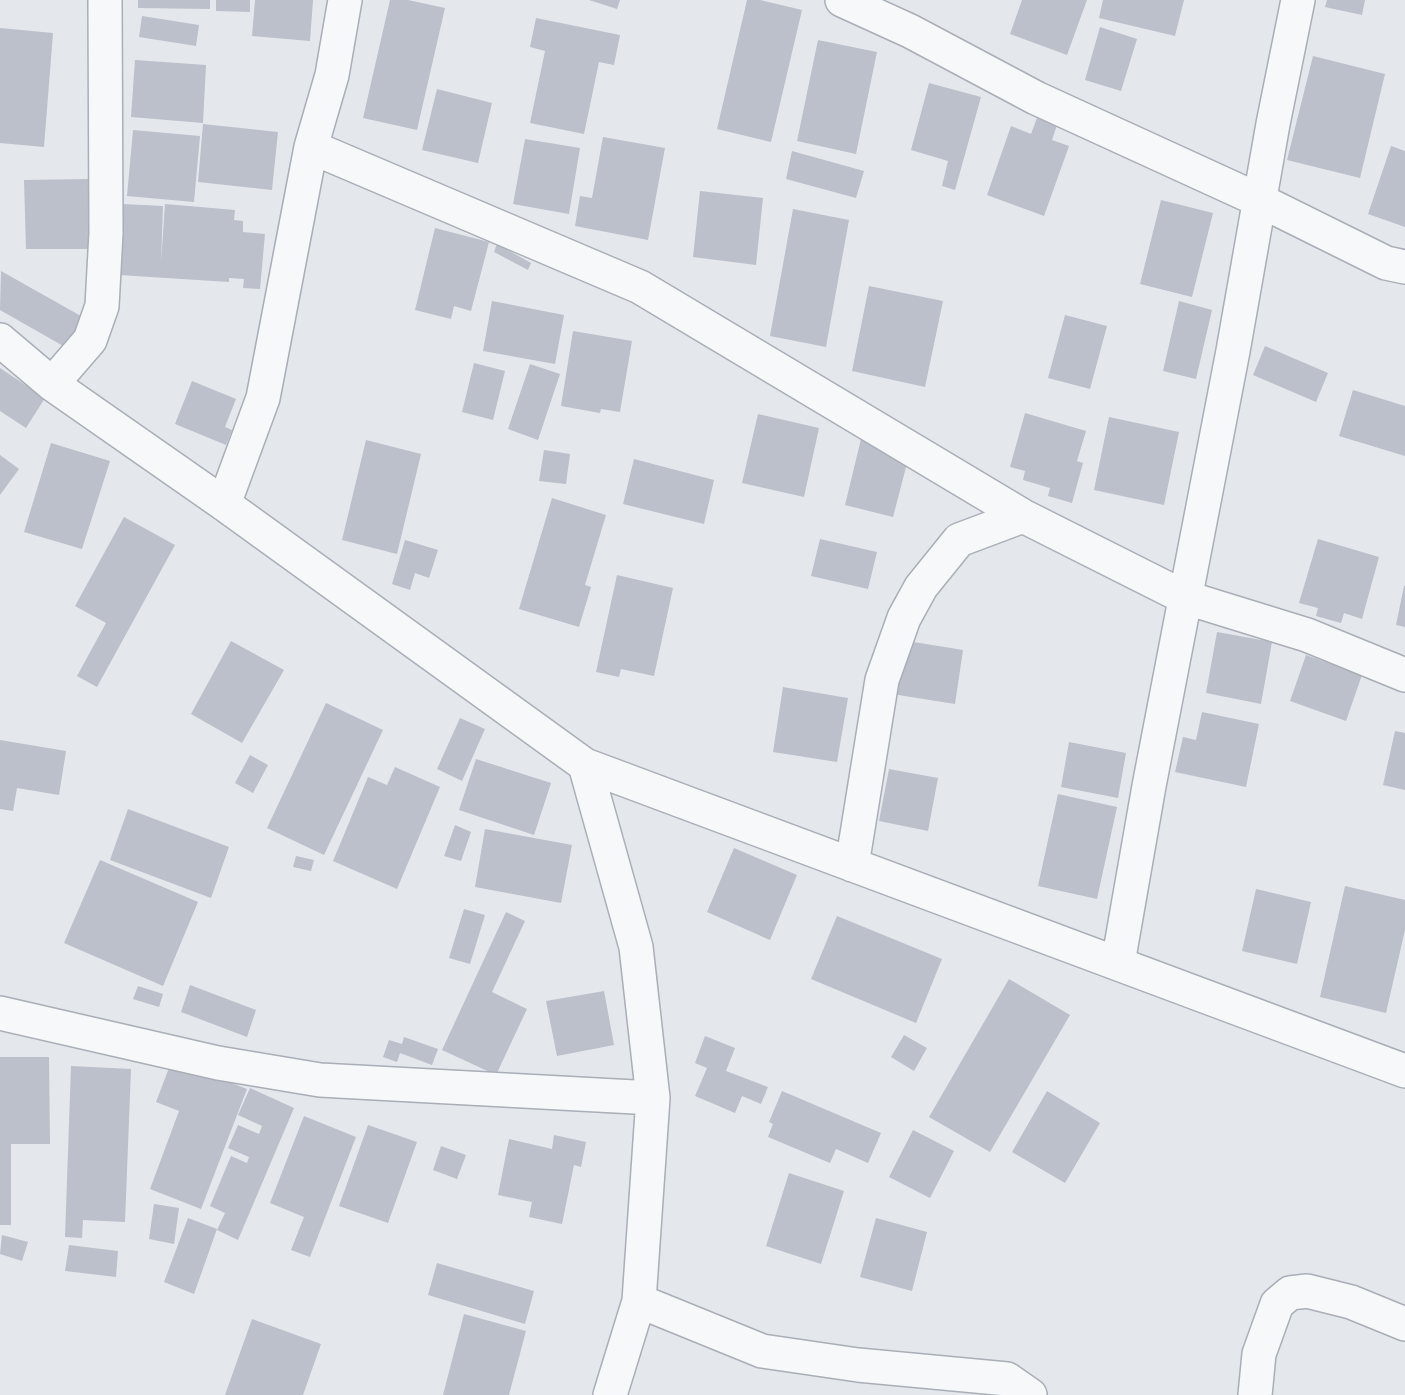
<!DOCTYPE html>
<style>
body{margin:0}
canvas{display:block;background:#e4e7ec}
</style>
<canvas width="1405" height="1395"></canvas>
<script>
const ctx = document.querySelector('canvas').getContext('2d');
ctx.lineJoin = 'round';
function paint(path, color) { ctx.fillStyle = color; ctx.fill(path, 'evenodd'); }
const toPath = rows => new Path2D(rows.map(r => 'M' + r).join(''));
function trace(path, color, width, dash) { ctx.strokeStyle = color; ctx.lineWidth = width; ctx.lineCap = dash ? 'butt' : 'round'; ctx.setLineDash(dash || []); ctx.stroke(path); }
paint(toPath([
 [138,0,210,0,210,9,138,8],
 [216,0,250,0,250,12,216,11],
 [255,0,313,0,310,41,252,36],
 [390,0,408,0,445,8,417,130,363,118],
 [589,0,620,0,617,9],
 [747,0,760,0,802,10,771,142,717,129],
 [1022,0,1087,0,1067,55,1010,34],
 [1103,0,1184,0,1175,36,1099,18],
 [1327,0,1365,0,1362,15,1325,7],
 [142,16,199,25,196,46,139,37],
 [536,18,620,35,614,65,599,62,584,134,530,123,545,51,530,47],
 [1100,27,1137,39,1121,91,1085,80],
 [0,28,53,33,44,147,0,143],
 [818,40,877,52,856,154,797,141],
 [1313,56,1385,74,1360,178,1287,160],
 [135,60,206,65,203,123,131,117],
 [929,83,981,97,955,190,942,186,948,161,911,150],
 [437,89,492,103,478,163,422,150],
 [1037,118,1057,125,1052,140,1069,146,1044,216,987,195,1011,126,1031,134],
 [203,124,278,132,272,190,198,182],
 [133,130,200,136,194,202,127,196],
 [603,137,665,148,648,240,575,226,580,196,592,198],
 [525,139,580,148,569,214,513,204],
 [1391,146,1405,151,1405,227,1368,214],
 [792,151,864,171,856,198,786,179],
 [89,179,90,249,26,249,24,180],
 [700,191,763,198,756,265,693,257],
 [1161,200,1213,213,1192,297,1140,284],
 [123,204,163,206,161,263,165,204,235,210,234,220,243,221,243,232,265,234,260,289,243,288,244,279,229,278,229,282,119,275],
 [793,209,849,220,826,347,770,336],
 [435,228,489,242,471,311,454,306,451,319,415,310],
 [497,244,531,263,528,270,494,252],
 [1,271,88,320,72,351,0,310],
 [869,286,943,301,925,387,852,371],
 [492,301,564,315,555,364,483,351],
 [1179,301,1212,310,1196,379,1163,371],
 [1065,315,1107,326,1090,389,1048,378],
 [573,331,632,341,620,412,601,409,600,413,561,406],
 [1265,346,1328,373,1316,402,1253,375],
 [474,363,505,371,493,420,462,412],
 [530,364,560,374,538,440,508,429],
 [0,368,45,398,26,428,0,411],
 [192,381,236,399,225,427,232,430,226,445,175,424],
 [1353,390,1405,406,1405,456,1339,436],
 [1025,413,1086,431,1077,461,1083,463,1072,503,1048,496,1050,488,1023,480,1025,471,1010,467],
 [758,414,819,428,804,497,742,483],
 [1109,417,1179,432,1164,505,1094,490],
 [861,439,910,452,893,517,845,505],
 [366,440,421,454,397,554,342,540],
 [51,443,110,461,82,549,24,532],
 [544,450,570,454,566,484,539,481],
 [0,455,19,469,0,495],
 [634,459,714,480,704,524,623,504],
 [552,498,606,515,585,585,591,587,579,627,519,609],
 [124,517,175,545,97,687,77,676,106,623,75,606],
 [820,539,877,552,868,589,811,576],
 [1318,539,1379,557,1362,619,1344,613,1341,623,1316,616,1318,608,1299,603],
 [405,540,438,550,429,578,415,573,410,590,392,584],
 [617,575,673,588,654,676,621,669,619,677,596,672],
 [1404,586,1405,586,1405,627,1396,625],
 [1217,632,1272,642,1261,704,1206,693],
 [901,640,963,650,955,704,892,694],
 [231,641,284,670,242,743,191,714],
 [1306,655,1362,675,1346,721,1290,701],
 [783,687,848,698,837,762,773,752],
 [326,703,383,730,324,855,267,828],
 [1202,712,1259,724,1246,787,1175,772,1183,737,1196,740],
 [460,718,485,729,462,781,437,769],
 [1395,731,1405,733,1405,790,1383,785],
 [0,740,66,751,59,795,17,788,13,811,0,809],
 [1069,742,1126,753,1118,798,1061,787],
 [250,755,268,765,253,793,235,783],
 [476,759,551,783,534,835,459,810],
 [395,767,440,787,397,889,333,861,368,777,387,785],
 [889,769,938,778,928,831,879,821],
 [1058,794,1117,807,1097,899,1038,886],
 [128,809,229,847,211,898,110,860],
 [455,825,471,832,461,861,444,856],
 [485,829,572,845,561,903,475,887],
 [734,848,797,875,770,940,707,912],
 [296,856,314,860,311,871,293,867],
 [100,860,198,902,163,986,64,943],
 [1345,886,1405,900,1405,930,1386,1013,1320,997],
 [1256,889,1311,902,1297,964,1242,951],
 [464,909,485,915,470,964,449,958],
 [506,912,525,921,492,992,527,1009,496,1075,442,1050],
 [837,916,942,959,916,1023,811,979],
 [1009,979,1070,1015,990,1152,929,1117],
 [190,985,256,1010,247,1037,181,1012],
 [138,986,163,994,159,1007,133,999],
 [604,991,614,1045,557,1056,546,1001],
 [904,1035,927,1048,914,1071,891,1057],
 [705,1036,735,1048,726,1071,768,1087,761,1104,742,1096,735,1113,695,1096,707,1068,695,1063],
 [404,1037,438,1049,432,1065,400,1053,397,1062,383,1057,389,1040,402,1044],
 [0,1057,49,1057,50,1144,11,1144,11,1225,0,1225],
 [172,1060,247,1089,201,1209,150,1189,179,1111,156,1102],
 [71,1066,131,1069,125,1222,83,1220,82,1238,65,1237],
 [250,1088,294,1108,238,1240,217,1230,225,1213,210,1206,231,1156,247,1163,249,1157,228,1148,238,1125,259,1134,262,1126,238,1115],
 [782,1091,881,1133,868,1163,836,1149,830,1163,768,1137,773,1124,769,1122],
 [1047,1091,1100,1123,1065,1183,1012,1152],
 [304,1116,356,1137,310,1257,291,1250,304,1217,270,1203],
 [368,1125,417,1142,388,1223,339,1206],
 [913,1130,954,1151,930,1198,889,1177],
 [554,1135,586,1142,581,1167,574,1165,562,1224,529,1217,532,1202,498,1195,509,1139,552,1149],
 [441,1146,466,1155,457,1179,433,1170],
 [789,1173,844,1191,821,1264,766,1246],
 [154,1204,179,1208,174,1244,149,1239],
 [188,1218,217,1229,194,1294,164,1282],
 [876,1218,927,1232,912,1291,860,1277],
 [2,1235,28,1242,22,1261,0,1254],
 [69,1245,118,1251,116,1277,65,1271],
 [437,1263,534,1291,525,1324,428,1295],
 [464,1314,526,1331,509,1395,443,1395],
 [252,1319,321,1344,303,1395,225,1395]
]), '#bbc0ca');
const street = toPath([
 [842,0,910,31,1036,98,1261,201,1386,263,1405,267],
 [311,147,640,287,1023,516,1184,597,1307,635,1405,675],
 [0,340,52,384,224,504,585,765,1405,1071],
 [52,384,90,340,102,306,106,233,105,0],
 [224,504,263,398,311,147,332,75,345,0],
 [585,765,636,947,653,1098,639,1301,610,1395],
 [852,865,882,680,904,618,921,587,959,540,1023,516],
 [1118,963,1149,786,1233,351,1273,124,1298,0],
 [0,1013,218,1063,320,1080,653,1098],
 [639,1301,762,1351,858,1365,1007,1379,1030,1395],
 [1255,1395,1259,1354,1277,1304,1290,1293,1307,1291,1351,1302,1405,1324]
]);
trace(street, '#a9aeb7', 36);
trace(street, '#f7f8fa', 33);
</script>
